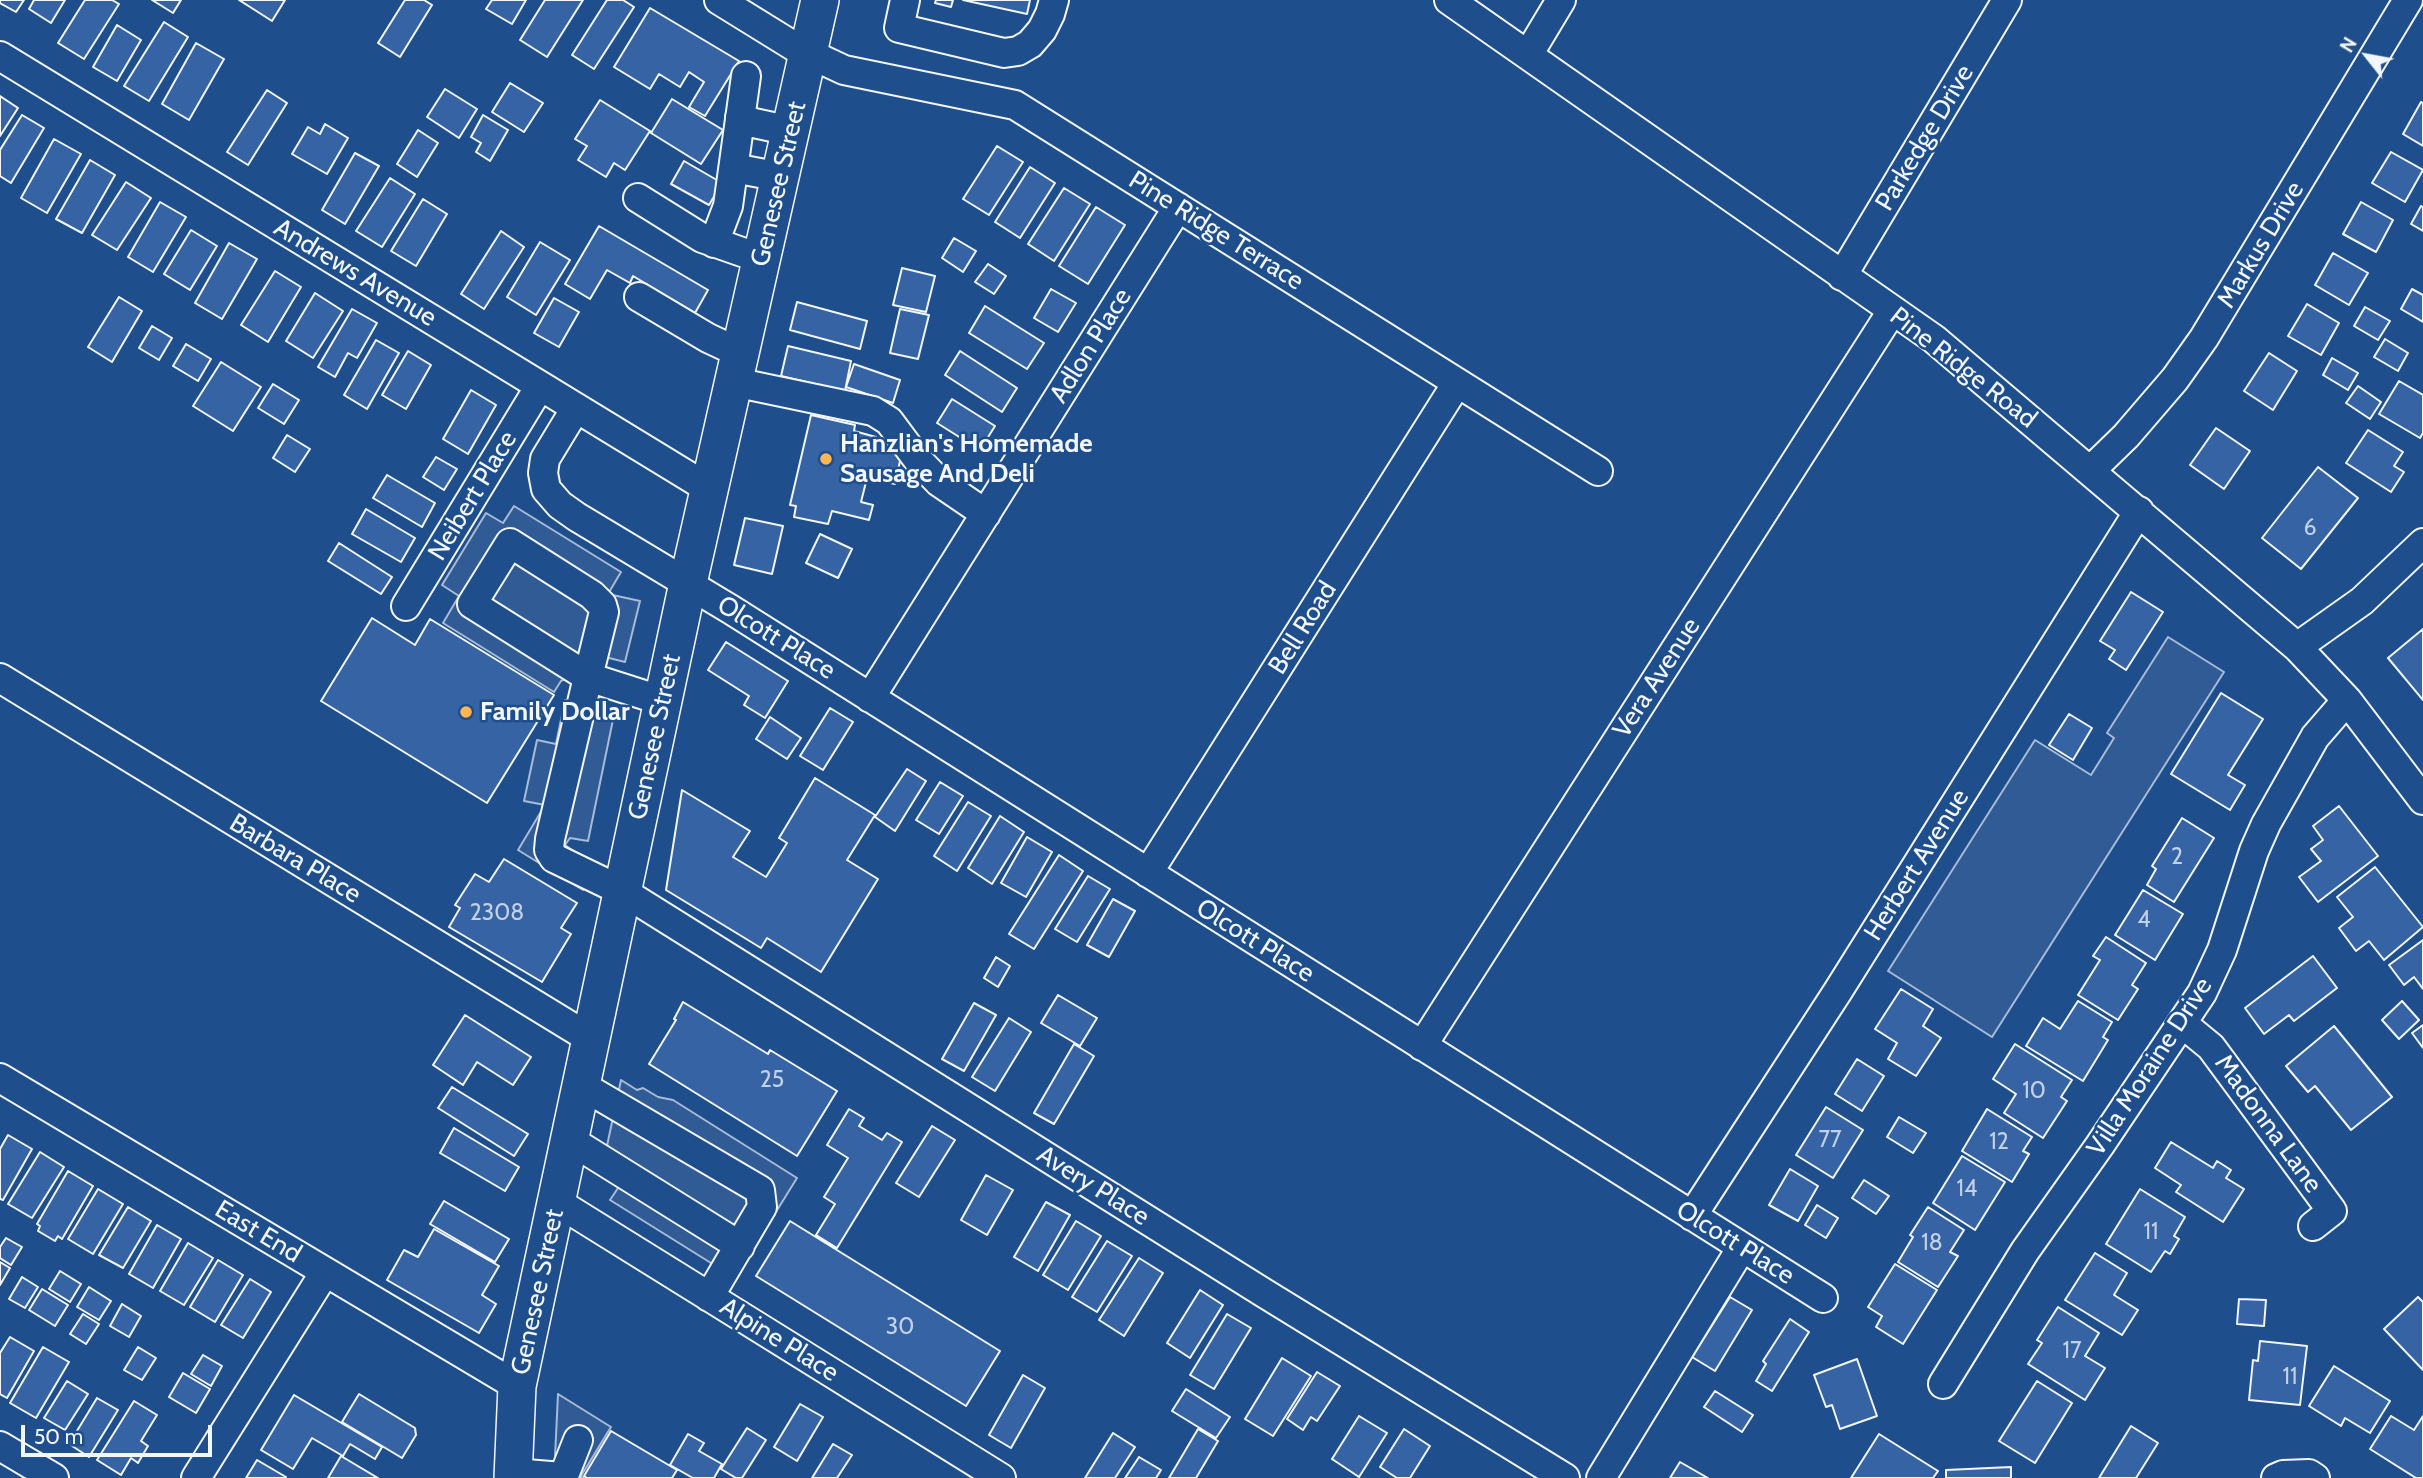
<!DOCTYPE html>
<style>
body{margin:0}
#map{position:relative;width:2423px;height:1478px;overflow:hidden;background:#1f4e8c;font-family:Cabin,sans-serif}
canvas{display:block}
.north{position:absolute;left:2332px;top:21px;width:70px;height:70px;-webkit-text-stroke:5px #1f4e8c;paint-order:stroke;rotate:301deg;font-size:19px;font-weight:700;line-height:28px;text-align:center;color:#f2f6ff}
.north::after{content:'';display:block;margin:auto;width:24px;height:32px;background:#f2f6ff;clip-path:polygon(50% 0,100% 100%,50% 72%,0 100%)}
.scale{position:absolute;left:21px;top:1425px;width:191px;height:32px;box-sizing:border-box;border:4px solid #f2f6ff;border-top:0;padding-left:9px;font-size:21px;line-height:24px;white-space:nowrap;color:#f2f6ff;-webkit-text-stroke:5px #1f4e8c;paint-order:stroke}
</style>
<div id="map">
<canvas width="2423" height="1478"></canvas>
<div class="north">N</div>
<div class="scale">50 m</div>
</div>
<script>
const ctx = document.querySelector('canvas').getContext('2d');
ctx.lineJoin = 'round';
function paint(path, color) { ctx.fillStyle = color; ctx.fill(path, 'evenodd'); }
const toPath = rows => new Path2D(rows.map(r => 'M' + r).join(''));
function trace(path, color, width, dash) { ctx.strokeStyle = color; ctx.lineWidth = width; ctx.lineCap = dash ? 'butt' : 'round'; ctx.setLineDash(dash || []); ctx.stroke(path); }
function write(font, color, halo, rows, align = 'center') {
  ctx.font = font + ' Cabin,sans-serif'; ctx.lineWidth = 5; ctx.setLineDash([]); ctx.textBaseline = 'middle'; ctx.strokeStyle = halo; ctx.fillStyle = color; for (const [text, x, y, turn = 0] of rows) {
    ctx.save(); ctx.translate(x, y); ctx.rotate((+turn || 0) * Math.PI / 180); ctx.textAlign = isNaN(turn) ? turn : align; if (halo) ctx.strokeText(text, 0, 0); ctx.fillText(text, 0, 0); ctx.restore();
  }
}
const parking = toPath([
 [514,506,621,572,608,594,640,601,625,662,605,657,561,681,554,692,443,623,459,596,442,585,486,513,503,523,514,506],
 [2168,637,2224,672,1992,1037,1888,971,2035,740,2091,775,2114,738,2107,733,2168,637],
 [565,700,615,710,588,841,570,838,565,845,588,861,583,890,518,850,545,805,524,801,537,740,556,744,565,700],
 [621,1080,637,1090,643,1088,658,1097,673,1100,797,1178,735,1278,610,1200,620,1185,601,1174,621,1080],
 [558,1394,611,1427,581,1476,584,1478,554,1478,558,1394]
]);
paint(parking, '#305b95');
trace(parking, '#a8bbd7', 2);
const building = toPath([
 [0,0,24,0,16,12,0,3,0,0],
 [34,0,65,0,51,23,29,9,34,0],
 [85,0,112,0,119,4,84,59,58,43,85,0],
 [152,0,181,0,173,13,152,0],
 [239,0,285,0,272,21,239,0],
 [405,0,424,0,432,5,400,57,378,43,405,0],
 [492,0,526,0,512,24,486,9,492,0],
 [545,0,583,0,547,57,520,40,545,0],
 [607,0,623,0,634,7,594,69,572,55,607,0],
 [936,0,953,0,951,7,935,3,936,0],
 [963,0,1030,0,1027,14,963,0],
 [650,8,739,61,705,116,689,107,704,82,689,72,680,87,659,74,650,89,614,67,650,8],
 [164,22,188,37,149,101,124,86,164,22],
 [117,25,141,40,117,81,93,67,117,25],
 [196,43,224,59,189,120,162,104,196,43],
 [510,83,543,103,524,132,492,112,510,83],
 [445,89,477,109,459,138,427,117,445,89],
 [267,90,287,103,248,165,227,152,267,90],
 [0,96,18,108,0,136,0,96],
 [672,99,723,130,701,164,651,133,672,99],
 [600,100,650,131,625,170,614,163,606,177,578,160,587,146,575,139,600,100],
 [2421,102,2423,103,2423,146,2403,134,2421,102],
 [22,115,44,128,11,183,0,176,0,150,22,115],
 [483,115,508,130,490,161,476,152,481,143,471,137,483,115],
 [325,124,348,138,327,174,292,154,308,127,320,134,325,124],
 [418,130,438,143,417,177,397,164,418,130],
 [54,139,81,154,47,213,21,198,54,139],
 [997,146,1023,162,989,215,963,199,997,146],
 [2391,152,2423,170,2405,202,2372,183,2391,152],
 [355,153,379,166,345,224,322,210,355,153],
 [90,160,115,175,82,233,56,219,90,160],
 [684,161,722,183,709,205,671,184,684,161],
 [1030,167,1055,183,1020,238,995,222,1030,167],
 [390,178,415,194,382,247,356,231,390,178],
 [126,182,151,198,117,250,92,235,126,182],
 [1064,188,1090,204,1054,261,1028,244,1064,188],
 [423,199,447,214,416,266,391,251,423,199],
 [160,202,186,217,153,272,128,257,160,202],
 [2361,202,2393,220,2376,252,2343,234,2361,202],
 [2421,206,2423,207,2423,231,2411,224,2421,206],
 [1096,207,1125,225,1088,284,1059,266,1096,207],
 [599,226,708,290,695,313,633,276,630,283,607,270,590,299,565,284,599,226],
 [191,230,217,246,190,290,164,274,191,230],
 [501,231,524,247,484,309,461,294,501,231],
 [954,238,976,251,963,272,942,258,954,238],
 [540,242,570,260,536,315,507,297,540,242],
 [229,243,257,259,222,319,195,303,229,243],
 [2333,253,2368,273,2349,305,2315,285,2333,253],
 [988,264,1006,276,994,294,975,282,988,264],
 [902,268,935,276,926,312,893,305,902,268],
 [275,271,301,287,268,342,241,325,275,271],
 [1051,289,1076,303,1058,332,1034,318,1051,289],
 [2412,289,2423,295,2423,322,2401,309,2412,289],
 [315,293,343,311,313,358,286,341,315,293],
 [119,297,142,311,112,362,88,347,119,297],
 [554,298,579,312,559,347,534,333,554,298],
 [797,302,867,321,860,349,790,330,797,302],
 [2307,304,2339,323,2321,355,2288,336,2307,304],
 [985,306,1044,343,1027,369,969,333,985,306],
 [2365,307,2390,321,2378,340,2354,326,2365,307],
 [352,309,377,323,357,358,348,353,335,377,318,367,352,309],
 [900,309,929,315,918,359,890,353,900,309],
 [152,326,172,338,159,360,139,348,152,326],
 [2385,339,2408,353,2398,371,2374,357,2385,339],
 [376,340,399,353,367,409,344,395,376,340],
 [186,344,211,359,198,381,173,366,186,344],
 [788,346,851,361,845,391,781,376,788,346],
 [408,351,431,365,406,409,382,395,408,351],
 [960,351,1017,388,1002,412,945,375,960,351],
 [2269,353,2297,371,2273,410,2244,391,2269,353],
 [2332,358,2358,373,2348,390,2323,375,2332,358],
 [221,362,261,387,233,431,193,406,221,362],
 [854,364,900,380,893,403,846,387,854,364],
 [2399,381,2423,395,2423,433,2420,438,2379,414,2399,381],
 [273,384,299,400,284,424,258,408,273,384],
 [2358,386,2381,402,2370,419,2346,403,2358,386],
 [471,390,496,405,468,454,443,439,471,390],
 [952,399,995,426,980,450,937,423,952,399],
 [811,415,855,425,854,431,876,437,874,446,902,452,895,484,867,478,861,502,873,505,869,520,832,511,828,524,794,517,796,506,790,505,811,415],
 [2216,428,2250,451,2224,489,2190,465,2216,428],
 [2368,430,2403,452,2394,466,2404,472,2391,492,2346,463,2368,430],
 [287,435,310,449,295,472,273,458,287,435],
 [436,457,457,469,444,490,423,477,436,457],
 [2318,467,2358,498,2301,569,2262,538,2318,467],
 [387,475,435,503,422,527,373,498,387,475],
 [366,509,415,538,401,562,352,534,366,509],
 [745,518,783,526,772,574,734,565,745,518],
 [820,534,852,549,838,578,806,563,820,534],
 [339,543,392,577,381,594,328,561,339,543],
 [2131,592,2163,612,2126,670,2109,659,2115,650,2100,641,2131,592],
 [372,618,415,645,430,619,554,695,487,803,321,701,372,618],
 [2423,629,2423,700,2388,658,2423,629],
 [726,642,788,681,765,718,744,705,749,696,708,670,726,642],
 [2221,693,2263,719,2228,775,2245,785,2230,810,2171,774,2221,693],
 [830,708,853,722,823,770,800,756,830,708],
 [2069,714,2092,728,2073,760,2049,745,2069,714],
 [770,717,801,738,787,759,756,739,770,717],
 [907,769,926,781,895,831,875,817,907,769],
 [815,778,875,815,847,860,878,879,821,972,767,938,761,948,666,890,682,790,750,831,733,857,766,877,787,843,779,838,815,778],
 [940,782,963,796,939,834,916,820,940,782],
 [968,802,991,816,957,871,934,856,968,802],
 [2339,806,2378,856,2318,902,2299,877,2321,861,2311,849,2323,840,2313,826,2339,806],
 [1000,816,1024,832,992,884,968,868,1000,816],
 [2182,818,2214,838,2174,902,2147,885,2156,869,2152,866,2182,818],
 [1027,837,1052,852,1026,897,1001,883,1027,837],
 [1059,855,1083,871,1034,949,1009,934,1059,855],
 [504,859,577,903,561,928,571,934,542,982,449,927,460,908,455,905,475,874,489,882,504,859],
 [2375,867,2423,927,2384,960,2369,941,2356,951,2339,928,2353,917,2337,897,2375,867],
 [1088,876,1110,889,1077,942,1055,929,1088,876],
 [2143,890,2183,914,2155,960,2115,935,2143,890],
 [1113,899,1135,911,1109,957,1087,945,1113,899],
 [2106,937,2146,963,2132,985,2138,989,2118,1020,2078,995,2100,960,2093,956,2106,937],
 [2423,940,2423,989,2414,977,2404,985,2389,965,2423,940],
 [2313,956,2337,988,2294,1021,2289,1015,2264,1034,2245,1008,2313,956],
 [996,957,1010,966,998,987,984,978,996,957],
 [1901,989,1933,1009,1923,1026,1941,1038,1916,1076,1888,1059,1897,1043,1875,1029,1901,989],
 [1058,995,1097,1018,1080,1046,1041,1023,1058,995],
 [2078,1001,2112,1022,2103,1037,2108,1040,2083,1081,2026,1046,2043,1018,2060,1029,2078,1001],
 [2402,1001,2419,1020,2399,1039,2382,1020,2402,1001],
 [683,1002,768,1054,770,1050,837,1091,797,1156,649,1064,676,1020,674,1019,683,1002],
 [974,1003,996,1015,964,1071,942,1059,974,1003],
 [465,1015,531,1057,513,1085,477,1062,463,1085,433,1065,465,1015],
 [1009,1018,1031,1032,995,1091,972,1077,1009,1018],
 [2423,1025,2423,1048,2412,1033,2423,1025],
 [2334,1026,2392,1097,2351,1130,2315,1086,2308,1092,2286,1066,2334,1026],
 [1074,1044,1094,1056,1054,1124,1034,1113,1074,1044],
 [2015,1044,2072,1080,2061,1097,2067,1101,2043,1138,2004,1113,2016,1094,1993,1079,2015,1044],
 [1857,1059,1884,1076,1862,1111,1835,1094,1857,1059],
 [452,1087,528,1134,514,1156,438,1108,452,1087],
 [1826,1107,1863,1130,1833,1178,1796,1155,1826,1107],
 [849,1109,864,1118,859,1126,882,1140,887,1133,902,1142,837,1248,816,1235,835,1204,824,1197,848,1158,827,1145,849,1109],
 [1987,1109,2032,1137,2023,1151,2029,1154,2012,1182,1962,1151,1987,1109],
 [1899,1117,1926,1133,1913,1153,1887,1137,1899,1117],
 [932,1126,955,1140,919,1197,896,1183,932,1126],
 [454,1128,519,1167,505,1191,440,1153,454,1128],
 [8,1135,32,1149,3,1200,0,1199,0,1149,8,1135],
 [2171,1142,2213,1168,2217,1161,2231,1170,2226,1178,2244,1189,2223,1222,2176,1192,2181,1185,2155,1168,2171,1142],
 [40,1152,64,1167,32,1218,8,1204,40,1152],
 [1962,1156,2005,1182,1975,1230,1933,1203,1962,1156],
 [1790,1169,1818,1186,1798,1221,1769,1205,1790,1169],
 [68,1171,93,1186,62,1239,58,1236,55,1241,38,1231,40,1226,37,1224,68,1171],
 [986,1175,1013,1190,987,1235,961,1220,986,1175],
 [1864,1180,1889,1196,1876,1214,1852,1198,1864,1180],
 [98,1189,123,1204,93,1254,68,1239,98,1189],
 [2140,1189,2185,1217,2174,1236,2179,1239,2170,1254,2165,1251,2151,1272,2106,1244,2140,1189],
 [444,1201,509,1239,495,1262,430,1224,444,1201],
 [1046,1202,1070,1215,1038,1271,1014,1257,1046,1202],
 [1817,1205,1838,1218,1826,1238,1805,1225,1817,1205],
 [128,1207,151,1221,123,1268,99,1255,128,1207],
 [1928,1207,1964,1230,1950,1252,1958,1256,1938,1287,1898,1262,1913,1237,1910,1235,1928,1207],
 [790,1221,1000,1351,966,1406,756,1276,790,1221],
 [1076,1221,1101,1236,1068,1290,1043,1275,1076,1221],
 [157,1225,181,1239,153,1288,129,1274,157,1225],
 [434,1229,499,1266,482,1295,496,1304,479,1333,387,1280,404,1250,418,1257,434,1229],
 [6,1238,22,1247,11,1265,0,1258,0,1247,6,1238],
 [1107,1241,1132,1256,1097,1312,1072,1297,1107,1241],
 [188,1243,213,1258,184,1305,160,1291,188,1243],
 [2095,1253,2127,1273,2114,1295,2138,1310,2122,1335,2065,1300,2095,1253],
 [1139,1258,1163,1273,1124,1336,1099,1320,1139,1258],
 [218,1260,243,1275,215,1322,190,1307,218,1260],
 [0,1262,10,1268,0,1285,0,1262],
 [1895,1264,1937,1290,1903,1344,1876,1327,1882,1316,1868,1307,1895,1264],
 [60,1271,81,1284,70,1302,49,1289,60,1271],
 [22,1277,38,1287,25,1308,9,1299,22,1277],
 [250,1279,271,1292,243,1338,221,1325,250,1279],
 [89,1287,111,1301,99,1320,77,1307,89,1287],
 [42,1289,68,1305,55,1326,29,1310,42,1289],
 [1200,1290,1223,1305,1190,1358,1167,1343,1200,1290],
 [1730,1297,1752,1310,1715,1371,1692,1357,1730,1297],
 [2418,1297,2423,1302,2423,1370,2384,1329,2418,1297],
 [2239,1299,2266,1300,2264,1326,2237,1324,2239,1299],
 [122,1304,141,1316,129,1337,110,1326,122,1304],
 [2058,1307,2099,1333,2085,1356,2105,1368,2085,1400,2028,1364,2042,1343,2037,1340,2058,1307],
 [83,1314,99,1324,86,1344,70,1334,83,1314],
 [1227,1314,1251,1328,1214,1389,1190,1375,1227,1314],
 [1790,1319,1809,1332,1772,1391,1756,1381,1766,1364,1763,1361,1790,1319],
 [10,1337,34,1351,7,1398,0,1394,0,1353,10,1337],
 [2260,1341,2307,1346,2300,1405,2249,1400,2253,1360,2258,1361,2260,1341],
 [43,1347,69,1362,36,1418,10,1403,43,1347],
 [138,1347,156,1358,142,1380,124,1370,138,1347],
 [203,1355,222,1366,211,1386,191,1374,203,1355],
 [1282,1358,1311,1376,1273,1436,1245,1419,1282,1358],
 [1857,1359,1877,1416,1840,1429,1832,1405,1826,1407,1814,1375,1857,1359],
 [2334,1366,2390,1401,2370,1433,2345,1418,2341,1426,2309,1406,2334,1366],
 [1317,1372,1340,1386,1317,1421,1311,1417,1303,1430,1287,1419,1317,1372],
 [183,1373,210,1389,196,1413,169,1397,183,1373],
 [1023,1375,1045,1388,1011,1448,989,1435,1023,1375],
 [67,1381,88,1394,65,1430,44,1418,67,1381],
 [2037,1381,2072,1403,2035,1463,1999,1441,2037,1381],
 [1186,1389,1230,1417,1216,1438,1172,1411,1186,1389],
 [1715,1391,1753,1415,1742,1432,1704,1407,1715,1391],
 [359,1394,415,1428,416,1435,402,1458,342,1422,359,1394],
 [294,1395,382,1447,375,1459,350,1444,343,1456,312,1438,293,1469,261,1450,294,1395],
 [97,1398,118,1410,89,1457,69,1444,97,1398],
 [134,1401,157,1415,141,1441,148,1446,138,1463,131,1458,121,1475,97,1460,134,1401],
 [800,1404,823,1417,797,1461,774,1447,800,1404],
 [1359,1416,1387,1433,1359,1477,1332,1459,1359,1416],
 [2391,1416,2414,1430,2423,1416,2423,1478,2416,1478,2370,1449,2391,1416],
 [2131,1426,2158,1443,2136,1478,2099,1478,2131,1426],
 [747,1428,766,1440,742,1478,736,1478,721,1469,747,1428],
 [1198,1429,1218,1441,1196,1478,1169,1478,1198,1429],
 [1404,1429,1430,1446,1410,1478,1397,1478,1380,1467,1404,1429],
 [611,1431,677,1470,672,1478,587,1478,584,1476,611,1431],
 [1113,1433,1135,1447,1115,1478,1085,1478,1113,1433],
 [688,1434,704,1443,699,1451,722,1464,714,1478,693,1478,670,1465,688,1434],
 [1879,1434,1938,1471,1933,1478,1851,1478,1879,1434],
 [833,1444,852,1455,837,1478,812,1478,833,1444],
 [341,1456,378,1478,328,1478,341,1456],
 [1139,1457,1161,1470,1156,1478,1125,1478,1139,1457],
 [257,1460,286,1477,285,1478,246,1478,257,1460],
 [1680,1462,1708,1478,1670,1478,1680,1462],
 [2011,1467,2011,1478,1946,1478,1946,1470,2011,1467]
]);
paint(building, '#3563a3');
trace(building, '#f2f6ff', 2);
const minor = toPath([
 [719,0,795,47,844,70,1015,105,1598,471],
 [905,0,899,28,1004,53,1018,51,1030,44,1042,30,1050,14,1054,0],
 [1449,0,1934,339,2297,647,2347,700,2423,800],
 [1528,55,1561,0],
 [0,56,711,490],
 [740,117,754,123,791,131],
 [735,164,744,170,781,177],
 [638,198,702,238,762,259],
 [714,243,728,206,746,76],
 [1842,276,2007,0],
 [639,297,708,338,740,353],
 [734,382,873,411,889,421,918,460,939,482,986,514],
 [576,408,545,459,543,473,546,489,560,505,577,517,730,609,1823,1298],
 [2090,471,2126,436,2175,379,2204,338,2408,0],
 [406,606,540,386],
 [2297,647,2362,601,2423,543],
 [0,678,591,1039],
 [870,698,1178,207],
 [663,701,588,677,472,604,510,543,592,595,602,605,604,612,602,620,588,677,550,839,549,850,554,858,622,891,1264,1293,1565,1478],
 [1148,873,1457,383],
 [2183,1024,2211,1047,2332,1211,2313,1226],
 [1422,1046,1892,311],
 [0,1078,517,1386],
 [581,1085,760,1190,762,1207,709,1297],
 [570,1140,740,1246],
 [557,1202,1001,1478],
 [1692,1216,1838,991,2139,511],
 [1943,1384,2025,1251,2100,1145,2202,993,2222,950,2254,851,2266,824,2315,737,2347,700],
 [0,1446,54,1478],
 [513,1473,563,1477],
 [196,1478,325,1272],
 [563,1478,578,1440],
 [1601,1478,1742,1247],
 [2276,1478,2283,1475,2309,1474,2315,1478]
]);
const major = toPath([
 [513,1478,517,1386,688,583,820,0]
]);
trace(minor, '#f2f6ff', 32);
trace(major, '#f2f6ff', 40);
trace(minor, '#1f4e8c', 28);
trace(major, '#1f4e8c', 37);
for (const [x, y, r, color] of [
 [826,459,7,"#ffb74d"],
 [466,712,7,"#ffb74d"]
]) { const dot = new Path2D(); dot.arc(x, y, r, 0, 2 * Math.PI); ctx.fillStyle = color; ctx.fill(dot); trace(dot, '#1f4e8c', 2.5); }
write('23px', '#c3d1e8', null, [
 ["6",2310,528],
 ["2",2177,857],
 ["2308",497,913],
 ["4",2144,920],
 ["25",772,1080],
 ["10",2034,1091],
 ["77",1830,1140],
 ["12",1999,1142],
 ["14",1967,1189],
 ["11",2151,1232],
 ["18",1932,1243],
 ["30",900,1327],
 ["17",2072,1351],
 ["11",2290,1377]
]);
write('26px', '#f2f6ff', '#1f4e8c', [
 ["Parkedge Drive",1925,138,-59],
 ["Genesee Street",779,184,-77],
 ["Pine Ridge Terrace",1216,231,32],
 ["Markus Drive",2261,245,-59],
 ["Andrews Avenue",355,273,31],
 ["Adlon Place",1091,346,-58],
 ["Pine Ridge Road",1963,368,38],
 ["Neibert Place",473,496,-59],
 ["Bell Road",1303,628,-58],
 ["Olcott Place",776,638,32],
 ["Vera Avenue",1657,678,-57],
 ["Genesee Street",655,737,-78],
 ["Barbara Place",295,859,31],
 ["Herbert Avenue",1917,865,-58],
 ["Olcott Place",1255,941,32],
 ["Villa Moraine Drive",2150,1067,-57],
 ["Madonna Lane",2268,1124,54],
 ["Avery Place",1093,1186,32],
 ["East End",258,1232,31],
 ["Olcott Place",1735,1243,32],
 ["Genesee Street",538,1292,-78],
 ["Alpine Place",779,1340,32]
]);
write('bold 26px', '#f2f6ff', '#1f4e8c', [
 ["Hanzlian's Homemade",840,444],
 ["Sausage And Deli",840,474],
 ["Family Dollar",480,712]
], 'left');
</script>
